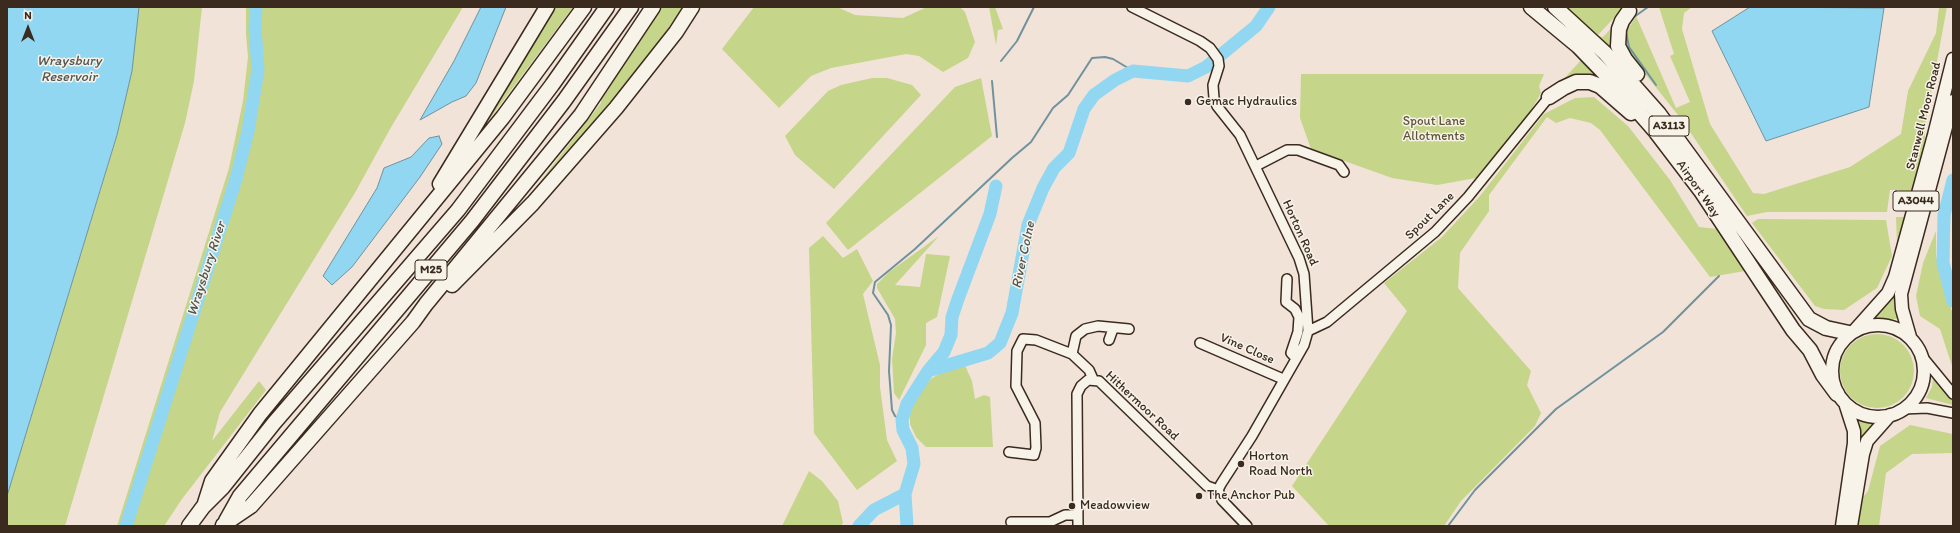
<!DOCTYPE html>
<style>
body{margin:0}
#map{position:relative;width:1960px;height:533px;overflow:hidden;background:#f2e3d9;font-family:Itim,sans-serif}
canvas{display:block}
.frame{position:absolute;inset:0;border:8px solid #3b2a1e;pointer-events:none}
.north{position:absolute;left:8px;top:8px;width:40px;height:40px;-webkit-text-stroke:3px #f7f3e8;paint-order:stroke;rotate:0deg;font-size:11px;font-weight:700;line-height:16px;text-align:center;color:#3b2a1e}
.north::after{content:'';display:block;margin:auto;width:14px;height:18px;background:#3b2a1e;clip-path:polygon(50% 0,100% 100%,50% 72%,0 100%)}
</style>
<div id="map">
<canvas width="1960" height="533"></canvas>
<div class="frame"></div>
<div class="north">N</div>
</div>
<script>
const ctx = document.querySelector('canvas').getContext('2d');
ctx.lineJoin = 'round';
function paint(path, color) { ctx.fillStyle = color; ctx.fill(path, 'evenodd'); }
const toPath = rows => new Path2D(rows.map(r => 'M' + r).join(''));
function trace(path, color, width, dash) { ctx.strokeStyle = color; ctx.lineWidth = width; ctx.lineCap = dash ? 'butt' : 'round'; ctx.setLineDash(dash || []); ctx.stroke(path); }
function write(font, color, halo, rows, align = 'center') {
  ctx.font = font + ' Itim,sans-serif'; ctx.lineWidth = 3; ctx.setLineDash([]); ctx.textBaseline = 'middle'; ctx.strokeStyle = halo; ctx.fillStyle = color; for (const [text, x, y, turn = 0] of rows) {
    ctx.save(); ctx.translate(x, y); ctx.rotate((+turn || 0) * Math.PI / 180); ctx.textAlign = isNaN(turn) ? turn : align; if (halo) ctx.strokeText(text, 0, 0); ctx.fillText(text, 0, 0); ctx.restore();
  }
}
paint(toPath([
 [139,7,202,7,194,81,185,123,65,526,7,526,7,496,117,136,132,71],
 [246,7,463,7,390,129,356,191,220,412,212,441,259,381,266,390,182,499,164,526,117,526,229,168,243,101,248,57,246,34],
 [553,7,573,7,474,140],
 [661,7,684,7,621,92,536,187,601,103,601,100],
 [754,7,837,7,855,15,903,18,927,7,960,7,965,12,975,42,968,58,943,72,919,56,906,54,831,68,811,76,779,108,722,49],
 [989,7,995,7,1003,29,998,30,996,45],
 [1566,7,1624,7,1598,35],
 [1659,7,1692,7,1684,13,1682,29,1710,124,1753,193,1764,194,1850,167,1901,134,1908,91,1936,33,1939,7,1947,7,1925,126,1925,146,1908,208,1898,208,1899,190,1890,190,1887,212,1767,212,1747,216,1682,120,1634,60,1623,38,1636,16,1676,108,1690,102,1670,56,1674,54],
 [1622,17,1625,63,1599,36,1603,37],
 [1582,59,1607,80,1551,88,1562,81],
 [1301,74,1544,74,1539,86,1541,93,1529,114,1476,178,1437,185,1392,178,1311,149,1300,118],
 [872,78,887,78,912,85,921,95,834,189,795,155,785,136,828,91,841,85],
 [981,78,992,136,848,250,826,223,955,87],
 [1594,97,1628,126,1670,180,1699,227,1718,229,1745,271,1710,277,1600,130,1591,123,1570,118,1556,123,1547,117,1489,195,1489,211,1460,253,1458,288,1531,371,1527,385,1541,413,1535,426,1461,501,1444,526,1329,526,1292,486,1407,311,1384,283,1442,237,1480,196,1544,114,1575,98],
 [1896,217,1906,217,1897,244],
 [1758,219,1886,220,1892,256,1877,288,1844,310,1824,309,1815,306,1752,223],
 [1936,231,1936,256,1953,315,1953,369,1940,329,1920,316,1916,296,1923,263],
 [823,236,843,258,857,249,873,281,863,294,880,365,880,387,887,440,897,461,857,490,814,433,809,248],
 [939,236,895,285,920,287,926,254,950,256,937,317,926,323,926,345,899,400,894,393,892,359,896,333,895,319,877,288,877,284,889,272],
 [1902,272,1896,305,1898,319,1873,319],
 '1840 371a37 37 0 1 1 74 0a37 37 0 1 1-74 0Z',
 [963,361,972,381,975,399,984,395,990,397,993,447,926,447,916,437,910,424,910,409,918,393,932,378],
 [1933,377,1936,377,1944,391,1953,399,1953,405,1926,398,1932,387],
 [1859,419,1874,421,1874,423,1859,442],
 [1910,425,1953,434,1953,453,1912,454,1886,473,1879,526,1857,526,1859,502,1868,491,1880,446],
 [809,471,822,481,838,501,843,523,841,526,782,526]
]), '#c5d589');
const water = toPath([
 [7,7,139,7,132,71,117,135,7,496,7,7],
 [481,7,506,7,476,83,466,96,452,102,420,120,454,61,481,7],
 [1750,7,1884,8,1869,107,1766,141,1712,31,1750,7],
 [439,136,442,144,420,177,352,267,332,285,323,276,377,188,384,168,411,157,429,138,439,136]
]);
paint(water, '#91d7f2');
trace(water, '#6f929d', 1);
trace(toPath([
 [1648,7,1634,17,1629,24,1626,32,1629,47,1656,85],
 [1001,61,1017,41,1034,7],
 [992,81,997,137],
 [902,420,895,416,892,410,889,371,891,325,888,315,873,293,875,282,915,249,1012,158,1031,142,1053,108,1068,95,1092,58,1105,57,1113,59,1133,71],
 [1448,526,1475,490,1556,409,1663,332,1719,276]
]), '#6f929d', 2);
trace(toPath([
 [1953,180,1944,215,1943,263,1953,301],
 [928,371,988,353,1000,343,1012,313,1028,225,1043,188,1054,168,1069,153,1084,109,1094,95,1115,80,1133,71,1188,76,1206,67,1256,26,1269,7],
 [126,526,236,179,248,131,258,70,255,28,256,7],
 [859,526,874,510,905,494],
 [907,526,905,494,914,464,912,448,903,430,902,420,907,404,928,371,944,352,951,335,952,317,958,299,990,214,996,186]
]), '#91d7f2', 13);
const minor = toPath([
 [1132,7,1200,41,1210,48,1218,59,1219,66,1213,85,1214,98,1217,106,1240,135,1299,258,1304,274,1308,331,1304,345,1252,436,1221,484,1218,490,1222,500,1247,526],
 [1256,166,1287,150,1298,150,1339,165,1344,172],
 [1287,279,1286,302,1295,309,1299,317,1298,332,1291,353,1296,358],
 [1308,331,1327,322,1435,232,1468,197,1549,97],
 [1109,340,1113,329],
 [1200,343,1283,379],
 [1072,354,1076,336,1085,329,1098,326,1129,329],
 [1921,355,1953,394],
 [1903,409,1927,408,1953,413],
 [1009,452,1034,455,1036,448,1035,423,1016,386,1017,351,1023,339,1036,340,1072,354,1089,370,1093,379],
 [1011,522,1050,522,1065,515,1078,515],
 [1078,526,1077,394,1081,386,1088,380,1099,381,1207,486,1218,490]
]);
const major = toPath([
 '1832 371a46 46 0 1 1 92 0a46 46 0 1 1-92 0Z',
 [1855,330,1888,293,1895,277,1934,135,1953,59],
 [1910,337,1902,309,1901,294,1953,101],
 [1842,526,1854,443,1854,431,1845,403],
 [1851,526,1863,454,1867,441,1890,415]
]);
const highway = toPath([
 [1531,7,1578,46,1608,77,1656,132,1701,191,1793,330,1810,350,1823,375,1837,394],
 [1555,7,1605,53,1659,114,1809,319,1826,328,1849,333],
 [1629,11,1622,21,1619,29,1618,46,1625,59,1637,74],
 [1549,97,1563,88,1576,82,1590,82,1600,86,1631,113],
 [440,184,547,7],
 [452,285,533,203,616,108,676,32,692,7],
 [205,503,212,481,260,414,503,117,584,7],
 [226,521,240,496,472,221,564,101,631,7],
 [223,525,251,506,413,322,426,304,581,115,653,7],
 [189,526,203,507,223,487,274,423,458,210,552,85,607,7]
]);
trace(minor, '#3b2a1e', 12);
trace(major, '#3b2a1e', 15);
trace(highway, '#3b2a1e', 17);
trace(minor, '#f7f3e8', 9);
trace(major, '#f7f3e8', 12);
trace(highway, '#f7f3e8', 14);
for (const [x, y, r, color] of [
 [1188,102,4,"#3b2a1e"],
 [1241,464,4,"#3b2a1e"],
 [1199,496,4,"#3b2a1e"],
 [1072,506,4,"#3b2a1e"]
]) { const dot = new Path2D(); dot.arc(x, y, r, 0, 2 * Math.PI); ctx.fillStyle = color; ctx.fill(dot); trace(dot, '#f7f3e8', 1.5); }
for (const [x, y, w] of [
 [1669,126,40],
 [1916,201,46],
 [431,270,32]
]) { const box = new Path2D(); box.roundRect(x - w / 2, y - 10, w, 20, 3); ctx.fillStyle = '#f7f3e8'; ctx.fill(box); trace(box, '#3b2a1e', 1); }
write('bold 12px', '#3b2a1e', null, [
 ["A3113",1669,126],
 ["A3044",1916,201],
 ["M25",431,270]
]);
write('13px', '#3b2a1e', '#f7f3e8', [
 ["Gemac Hydraulics",1196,102],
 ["Horton",1249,457],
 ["Road North",1249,472],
 ["The Anchor Pub",1207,496],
 ["Meadowview",1080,506]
], 'left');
write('13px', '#3b2a1e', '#f7f3e8', [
 ["Stanwell Moor Road",1924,116,-76],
 ["Airport Way",1698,189,55],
 ["Spout Lane",1430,216,-44],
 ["Horton Road",1300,233,66],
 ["Vine Close",1247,349,24],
 ["Hithermoor Road",1142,406,43]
]);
write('13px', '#5e5539', '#f7f3e8', [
 ["Spout Lane",1434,122],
 ["Allotments",1434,137]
]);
write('italic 14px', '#505553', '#f7f3e8', [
 ["Wraysbury",69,61],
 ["Reservoir",69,77],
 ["River Colne",1024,255,-78],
 ["Wraysbury River",207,269,-72]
]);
</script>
